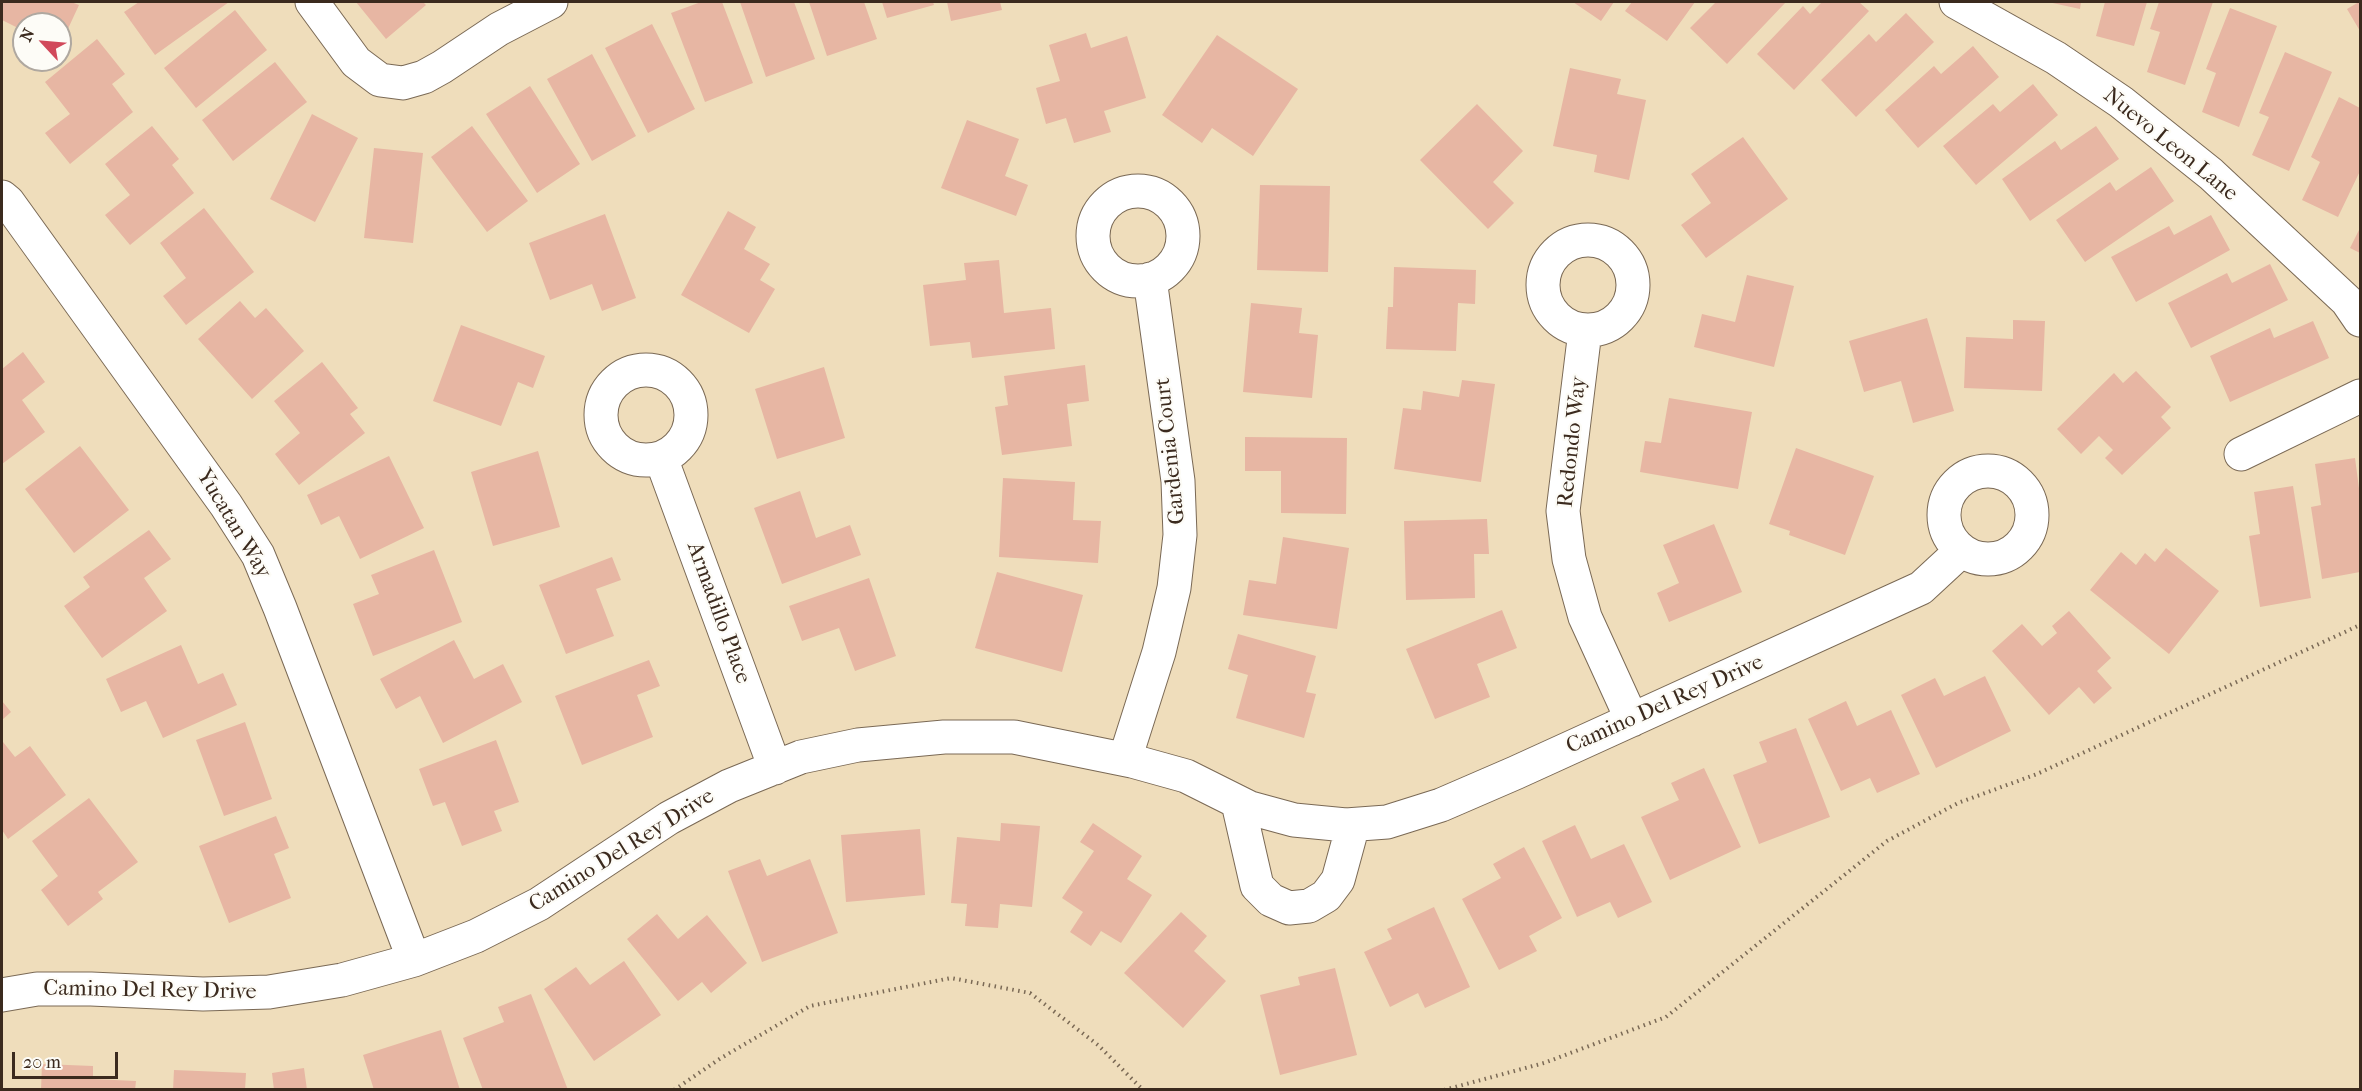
<!DOCTYPE html>
<style>
body{margin:0}
#map{position:relative;width:2362px;height:1091px;overflow:hidden;background:#efddbb;font-family:"IM FELL French Canon",serif}
canvas{display:block}
.frame{position:absolute;inset:0;border:3px solid #3b2a1e;pointer-events:none}
.north{position:absolute;left:12px;top:12px;width:60px;height:60px;box-sizing:border-box;background:#fdfcf7;border:2px solid #afa8a0;border-radius:50%;rotate:296deg;font-size:16px;font-weight:700;line-height:24px;text-align:center;color:#3b2a1e}
.north::after{content:'';display:block;margin:auto;width:21px;height:27px;background:#d1495b;clip-path:polygon(50% 0,100% 100%,50% 72%,0 100%)}
.scale{position:absolute;left:12px;top:1052px;width:106px;height:27px;box-sizing:border-box;border:3px solid #3b2a1e;border-top:0;padding-left:8px;font-size:18px;line-height:21px;white-space:nowrap;color:#3b2a1e;-webkit-text-stroke:4px #fdfcf7;paint-order:stroke}
</style>
<div id="map">
<canvas width="2362" height="1091"></canvas>
<div class="frame"></div>
<div class="north">N</div>
<div class="scale">20 m</div>
</div>
<script>
const ctx = document.querySelector('canvas').getContext('2d');
ctx.lineJoin = 'round';
function paint(path, color) { ctx.fillStyle = color; ctx.fill(path, 'evenodd'); }
const toPath = rows => new Path2D(rows.map(r => 'M' + r).join(''));
function trace(path, color, width, dash) { ctx.strokeStyle = color; ctx.lineWidth = width; ctx.lineCap = dash ? 'butt' : 'round'; ctx.setLineDash(dash || []); ctx.stroke(path); }
function write(font, color, halo, rows, align = 'center') {
  ctx.font = font + ' "IM FELL French Canon",serif'; ctx.lineWidth = 4.5; ctx.setLineDash([]); ctx.textBaseline = 'middle'; ctx.strokeStyle = halo; ctx.fillStyle = color; for (const [text, x, y, turn = 0] of rows) {
    ctx.save(); ctx.translate(x, y); ctx.rotate((+turn || 0) * Math.PI / 180); ctx.textAlign = isNaN(turn) ? turn : align; if (halo) ctx.strokeText(text, 0, 0); ctx.fillText(text, 0, 0); ctx.restore();
  }
}
paint(toPath([
 [2,2,71,2,79,5,60,46,60,24,24,24,24,31,2,20],
 [139,2,229,2,155,55,124,12],
 [356,2,423,2,426,5,386,39],
 [701,2,722,2,753,83,705,102,671,13],
 [740,2,794,2,815,59,766,77],
 [809,2,864,2,877,39,827,56],
 [882,2,933,2,934,5,887,18],
 [947,2,1000,2,1002,10,951,21],
 [1573,2,1614,2,1601,21],
 [1632,2,1695,2,1667,41,1625,11],
 [1716,2,1786,2,1727,64,1690,28],
 [1822,2,1859,2,1869,11,1794,90,1757,54,1803,6,1810,14],
 [2048,2,2081,2,2080,9],
 [2105,2,2147,2,2134,46,2096,36],
 [2159,2,2213,2,2185,85,2147,72,2160,32,2150,29],
 [2359,2,2360,2,2360,31,2347,9],
 [2230,8,2277,26,2239,127,2202,112,2216,73,2206,69],
 [235,10,267,50,196,108,164,68],
 [1906,13,1934,42,1856,117,1821,80,1869,34,1876,42],
 [652,24,695,109,648,133,605,48],
 [1086,33,1091,48,1127,36,1146,98,1104,111,1111,132,1074,143,1066,118,1046,124,1036,88,1060,81,1049,45],
 [1217,35,1298,89,1253,156,1212,128,1202,143,1162,115],
 [97,39,125,74,112,84,133,112,70,164,45,133,70,114,45,82],
 [1973,46,1999,77,1918,148,1885,110,1934,66,1941,74],
 [2285,52,2332,72,2289,171,2252,155,2269,117,2259,113],
 [592,54,636,136,592,161,547,79],
 [275,62,307,102,233,161,202,120],
 [1570,68,1621,79,1617,94,1646,100,1629,180,1594,172,1597,155,1553,146],
 [2033,84,2058,115,1976,185,1943,146,1993,104,2000,112],
 [530,86,580,164,537,193,486,114],
 [2339,97,2360,108,2360,171,2338,217,2302,200,2320,162,2311,157],
 [1477,104,1523,151,1493,182,1514,203,1488,229,1420,160],
 [312,114,358,138,315,222,270,199],
 [967,120,1019,139,1005,176,1028,185,1016,216,941,188],
 [152,126,179,159,172,165,194,193,130,245,105,215,130,195,105,164],
 [472,126,528,201,487,232,431,157],
 [2096,126,2119,159,2030,221,2002,179,2055,141,2061,150],
 [1743,137,1788,199,1706,258,1681,225,1711,203,1691,174],
 [374,148,423,153,413,243,364,238],
 [2151,167,2174,201,2085,262,2056,220,2110,182,2116,191],
 [1260,185,1330,186,1328,272,1257,270],
 [204,208,254,272,186,325,163,296,186,278,160,243],
 [728,211,756,227,744,249,770,264,760,280,775,289,749,333,681,295],
 [605,214,636,298,602,311,592,284,550,300,529,243],
 [2211,215,2230,250,2136,302,2111,257,2169,226,2174,235],
 [2360,228,2360,253,2350,248],
 [999,260,1004,313,1051,308,1055,349,972,358,970,342,930,346,923,285,966,280,964,263],
 [2270,264,2288,300,2191,348,2168,303,2227,273,2232,283],
 [1394,267,1476,270,1475,304,1458,303,1456,351,1386,349,1388,307,1393,307],
 [1747,275,1794,286,1774,367,1694,347,1702,314,1735,322],
 [240,301,255,318,266,308,304,351,252,399,198,339],
 [1251,303,1302,308,1299,333,1318,335,1312,398,1243,392],
 [1927,318,1954,411,1913,423,1901,381,1864,392,1849,341],
 [2013,320,2045,321,2042,391,1964,388,1966,337,2013,339],
 [2313,321,2329,358,2230,402,2210,356,2270,328,2274,338],
 [461,325,545,356,533,388,518,382,501,426,433,401],
 [23,352,45,382,22,400,45,432,2,464,2,369],
 [322,362,358,408,350,414,365,433,299,485,275,454,300,433,274,401],
 [1085,365,1089,401,1067,404,1072,446,1002,455,995,407,1008,405,1004,376],
 [824,367,845,438,777,459,755,389],
 [2136,371,2171,407,2161,417,2171,428,2122,475,2105,458,2113,450,2099,436,2081,454,2057,429,2114,373,2123,383],
 [1462,380,1495,384,1481,482,1394,469,1403,408,1421,410,1423,391,1459,397],
 [1669,398,1752,412,1738,489,1640,472,1645,441,1661,443],
 [1245,437,1347,438,1346,514,1281,513,1281,471,1245,471],
 [80,446,129,510,74,553,25,489],
 [1796,448,1874,476,1845,555,1789,535,1790,531,1769,524],
 [538,451,560,527,493,546,471,472],
 [389,456,424,528,360,559,339,516,321,525,307,495],
 [2355,458,2360,496,2360,572,2322,579,2311,507,2321,505,2315,464],
 [1003,478,1075,482,1073,520,1101,521,1098,563,999,557],
 [2293,486,2311,598,2260,607,2249,536,2260,534,2254,492],
 [800,491,816,538,850,525,861,555,782,584,754,508],
 [1487,519,1489,554,1474,554,1475,598,1406,600,1404,521],
 [1714,524,1742,592,1669,622,1657,593,1679,583,1663,545],
 [149,530,171,559,144,578,167,611,102,658,64,606,90,587,83,577],
 [1283,537,1349,548,1337,629,1243,615,1249,580,1276,584],
 [2166,548,2219,591,2169,654,2090,590,2121,552,2136,565,2145,553,2155,562],
 [434,550,462,622,373,656,353,604,379,594,371,575],
 [612,557,621,580,596,589,614,636,566,654,539,585],
 [997,572,1083,595,1062,672,975,648],
 [869,578,896,656,855,671,839,628,802,641,789,606],
 [1502,610,1517,648,1477,664,1490,697,1435,719,1406,649],
 [2069,611,2111,658,2097,671,2112,688,2094,704,2079,687,2049,715,1992,651,2022,624,2042,646,2057,633,2052,626],
 [1238,634,1316,656,1306,692,1316,694,1304,738,1236,718,1248,675,1228,669],
 [454,640,474,679,503,664,522,702,443,743,420,696,396,709,380,679],
 [181,645,198,684,223,673,237,705,163,738,146,701,121,712,106,679],
 [649,660,660,686,637,695,653,737,582,765,555,696],
 [1985,676,2011,731,1936,768,1901,695,1935,678,1944,696],
 [2,701,11,712,2,720],
 [1846,701,1857,726,1891,710,1920,774,1877,793,1870,778,1841,791,1808,719],
 [245,722,272,799,224,816,196,740],
 [1796,728,1830,817,1759,844,1733,775,1767,762,1759,742],
 [496,740,519,802,494,811,502,831,462,846,445,802,433,806,419,769],
 [3,742,15,757,30,746,66,795,8,839,2,830],
 [1704,768,1741,847,1670,880,1641,817,1679,800,1671,783],
 [89,798,138,862,98,892,103,899,68,926,41,890,58,876,32,841],
 [276,816,289,848,274,854,291,898,229,923,199,846],
 [1001,823,1040,826,1032,907,1000,904,998,928,965,926,967,904,951,903,957,837,1000,841],
 [1093,823,1142,856,1127,879,1152,895,1121,943,1101,931,1091,946,1070,932,1083,912,1062,898,1094,851,1080,842],
 [1575,825,1591,859,1624,844,1652,902,1618,918,1610,902,1577,917,1542,841],
 [920,829,925,895,846,902,841,835],
 [1524,847,1562,918,1529,936,1537,951,1499,970,1462,899,1501,878,1493,864],
 [760,859,767,876,810,859,838,933,762,962,728,871],
 [1434,907,1470,987,1425,1008,1418,993,1390,1007,1364,952,1392,939,1387,929],
 [1181,912,1207,936,1194,951,1226,981,1183,1028,1124,973],
 [657,914,678,939,707,915,747,963,711,993,702,982,678,1001,627,939],
 [624,961,661,1015,594,1061,544,989,576,967,590,985],
 [1335,968,1357,1055,1280,1075,1260,995,1300,985,1298,977],
 [531,994,568,1090,483,1090,463,1038,504,1022,498,1007],
 [441,1030,460,1090,374,1090,363,1055],
 [42,1064,93,1066,93,1079,136,1081,135,1090,41,1090],
 [304,1068,307,1090,274,1090,272,1073],
 [174,1070,246,1073,245,1090,173,1090]
]), '#e7b6a3');
const street = toPath([
 [312,2,356,62,380,80,403,83,424,77,442,67,499,29,551,2],
 [1956,2,2056,58,2121,102,2211,174,2347,301,2360,320],
 '1093 236a45 45 0 1 1 90 0a45 45 0 1 1-90 0Z',
 [2,197,8,202,226,505,258,555,280,608,414,960],
 '1543 285a45 45 0 1 1 90 0a45 45 0 1 1-90 0Z',
 [1585,331,1563,511,1569,559,1585,617,1632,720],
 '601 415a45 45 0 1 1 90 0a45 45 0 1 1-90 0Z',
 [2241,454,2360,396],
 [661,458,775,768],
 '1944 515a44 44 0 1 1 88 0a44 44 0 1 1-88 0Z',
 [1125,759,1159,652,1174,588,1180,535,1178,481,1150,279],
 [1238,803,1257,886,1271,900,1289,908,1309,906,1326,896,1338,880,1353,825],
 [2,995,37,989,91,989,203,994,269,992,342,980,414,960,476,936,539,904,669,818,729,786,801,757,858,745,944,737,1014,737,1132,761,1186,776,1250,808,1294,820,1346,825,1387,822,1441,805,1515,773,1921,588,1961,551]
]);
trace(street, '#7a6955', 35);
trace(toPath([
 [674,1090,721,1058,810,1006,951,978,1030,993,1098,1045,1143,1090],
 [1444,1090,1544,1063,1666,1017,1887,841,1958,803,2037,774,2360,625]
]), '#7a6955', 4, [1.5, 4.5]);
trace(street, '#fff', 33);
write('22px', '#3b2a1e', '#fdfcf7', [
 ["Nuevo Leon Lane",2170,145,39],
 ["Redondo Way",1573,442,-84],
 ["Gardenia Court",1171,451,-96],
 ["Yucatan Way",233,524,59],
 ["Armadillo Place",718,613,70],
 ["Camino Del Rey Drive",1665,705,-24],
 ["Camino Del Rey Drive",622,851,-32],
 ["Camino Del Rey Drive",150,991,1]
]);
</script>
